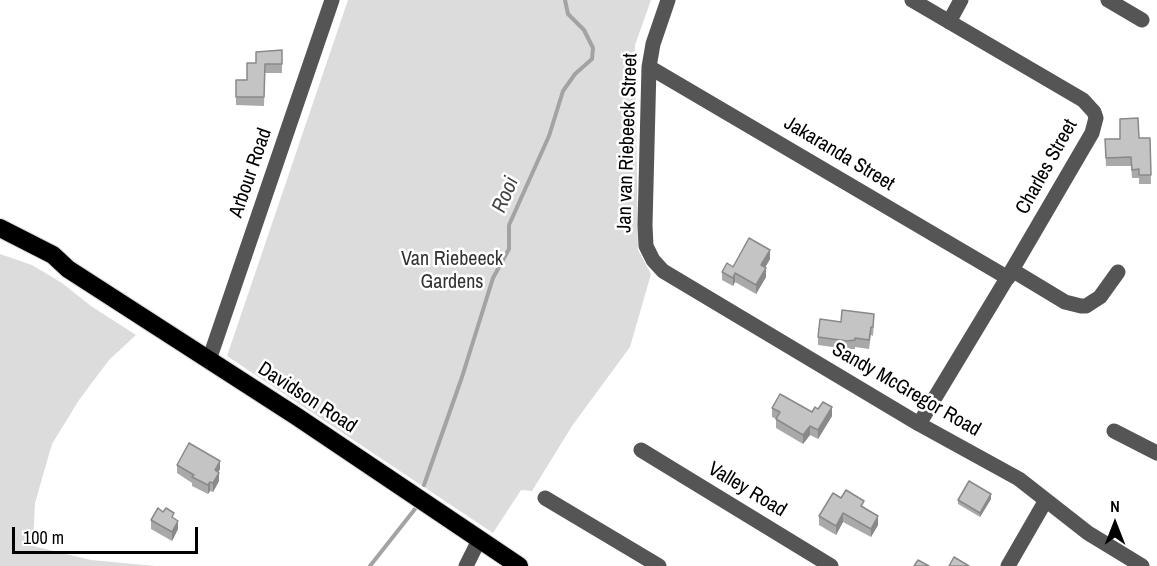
<!DOCTYPE html>
<style>
body{margin:0}
#map{position:relative;width:1157px;height:566px;overflow:hidden;background:#fff;font-family:"Archivo Narrow",sans-serif}
canvas{display:block}
.north{position:absolute;left:1085px;top:494px;width:60px;height:60px;-webkit-text-stroke:4px #fff;paint-order:stroke;rotate:0deg;font-size:16px;font-weight:700;line-height:24px;text-align:center;color:#000}
.north::after{content:'';display:block;margin:auto;width:21px;height:27px;background:#000;clip-path:polygon(50% 0,100% 100%,50% 72%,0 100%)}
.scale{position:absolute;left:12px;top:527px;width:186px;height:27px;box-sizing:border-box;border:3px solid #000;border-top:0;padding-left:8px;font-size:18px;line-height:21px;white-space:nowrap;color:#000;-webkit-text-stroke:4px #fff;paint-order:stroke}
</style>
<div id="map">
<canvas width="1157" height="566"></canvas>
<div class="north">N</div>
<div class="scale">100 m</div>
</div>
<script>
const ctx = document.querySelector('canvas').getContext('2d');
ctx.lineJoin = 'round';
function paint(path, color) { ctx.fillStyle = color; ctx.fill(path, 'evenodd'); }
const toPath = rows => new Path2D(rows.map(r => 'M' + r).join(''));
function trace(path, color, width, dash) { ctx.strokeStyle = color; ctx.lineWidth = width; ctx.lineCap = dash ? 'butt' : 'round'; ctx.setLineDash(dash || []); ctx.stroke(path); }
function write(font, color, halo, rows, align = 'center') {
  ctx.font = font + ' "Archivo Narrow",sans-serif'; ctx.lineWidth = 5; ctx.setLineDash([]); ctx.textBaseline = 'middle'; ctx.strokeStyle = halo; ctx.fillStyle = color; for (const [text, x, y, turn = 0] of rows) {
    ctx.save(); ctx.translate(x, y); ctx.rotate((+turn || 0) * Math.PI / 180); ctx.textAlign = isNaN(turn) ? turn : align; if (halo) ctx.strokeText(text, 0, 0); ctx.fillText(text, 0, 0); ctx.restore();
  }
}
paint(toPath([
 [348,0,651,0,635,45,638,250,651,274,630,347,572,426,532,491,521,490,493,533,227,356],
 [0,254,32,265,62,283,91,306,136,335,109,360,79,400,52,444,35,503,33,546,91,560,155,566,0,566]
]), '#dcdcdc');
trace(toPath([
 [424,485,462,377,493,278,509,249,509,225,549,136,563,91,575,74,592,59,593,48,584,30,568,14,565,0],
 [370,566,415,509]
]), '#a3a3a3', 4);
const highway = toPath([
 [0,228,53,255,68,269,296,416,519,566]
]);
trace(highway, '#dbdbdb', 20);
trace(toPath([
 [668,0,653,44,649,67,645,225,646,246,653,260,663,271,919,424,1019,479,1088,533,1142,566],
 [912,0,1083,100,1094,112,1096,118,1092,133,1012,270,919,424],
 [1108,0,1142,20],
 [949,22,961,0],
 [649,67,1008,278],
 [1012,270,1065,302,1081,306,1086,306,1100,297,1118,272],
 [209,360,332,0],
 [1114,431,1157,453],
 [641,450,831,566],
 [545,498,659,566],
 [466,566,479,540],
 [1008,566,1046,500]
]), '#555', 15);
trace(highway, '#000', 18);
paint(toPath([
 [282,50,282,73,265,73,264,106,236,105,236,80,247,80,256,63],
 [1150,138,1151,184,1139,184,1139,178,1132,178,1131,166,1106,166,1105,139],
 [770,259,765,268,766,277,756,294,735,282,733,286,722,280,722,272,733,267],
 [841,322,874,322,873,336,871,335,869,349,855,347,855,349,847,349,818,345,818,337],
 [772,408,812,412,818,409,832,416,818,439,810,435,803,444,776,428,776,419,772,417],
 [177,465,220,469,218,472,219,481,213,492,210,491,208,494,192,486,192,483,177,473],
 [841,498,864,507,878,525,871,537,843,522,836,535,819,525,819,516],
 [991,499,980,517,958,504,958,500],
 [174,518,178,529,172,541,151,529,151,520]
]), '#a9a9a9');
paint(toPath([
 [770,250,770,259,761,274,761,265],
 [766,268,766,277,756,294,756,285],
 [735,273,735,282,733,286,733,278],
 [832,407,832,416,818,439,818,430],
 [810,426,810,435,803,444,803,435],
 [220,461,220,469,215,479,215,470],
 [219,473,219,481,213,492,213,483],
 [210,482,210,491,208,494,208,485],
 [991,494,991,499,980,517,980,513],
 [843,513,843,522,836,535,836,526],
 [878,516,878,525,871,537,871,529],
 [178,521,178,529,172,541,172,532]
]), '#898989');
const building = toPath([
 [282,50,282,64,265,64,264,97,236,97,236,80,247,80,247,63,256,63,256,52,282,50],
 [1138,118,1139,138,1150,138,1151,175,1139,175,1139,169,1132,170,1131,157,1106,158,1105,139,1120,139,1120,119,1138,118],
 [749,238,770,250,761,265,766,268,756,285,735,273,733,278,722,272,727,263,733,267,749,238],
 [842,310,874,314,873,327,871,327,869,340,855,338,855,340,847,341,818,337,820,319,841,322,842,310],
 [780,394,812,412,815,407,818,409,823,402,832,407,818,430,810,426,803,435,776,419,780,412,772,408,780,394],
 [189,443,220,461,215,470,219,473,213,483,210,482,208,485,192,477,194,475,177,465,189,443],
 [969,481,991,494,980,513,958,500,969,481],
 [846,490,864,501,861,506,878,516,871,529,843,513,836,526,819,516,833,493,841,498,846,490],
 [158,508,163,512,166,508,174,513,172,517,178,521,172,532,151,520,158,508],
 [954,557,969,566,949,566,954,557],
 [918,560,929,566,914,566,918,560]
]);
paint(building, '#c4c4c4');
trace(building, '#898989', 1.5);
write('20px', '#000', '#fff', [
 ["Jan van Riebeeck Street",628,143,-88],
 ["Jakaranda Street",839,154,31],
 ["Charles Street",1047,167,-61],
 ["Arbour Road",251,173,-71],
 ["Sandy McGregor Road",906,390,30],
 ["Davidson Road",307,398,33],
 ["Valley Road",747,490,31]
]);
write('20px', '#333', '#fff', [
 ["Van Riebeeck",452,260],
 ["Gardens",452,283]
]);
write('italic 21px', '#444', '#fff', [
 ["Rooi",506,195,-67]
]);
</script>
